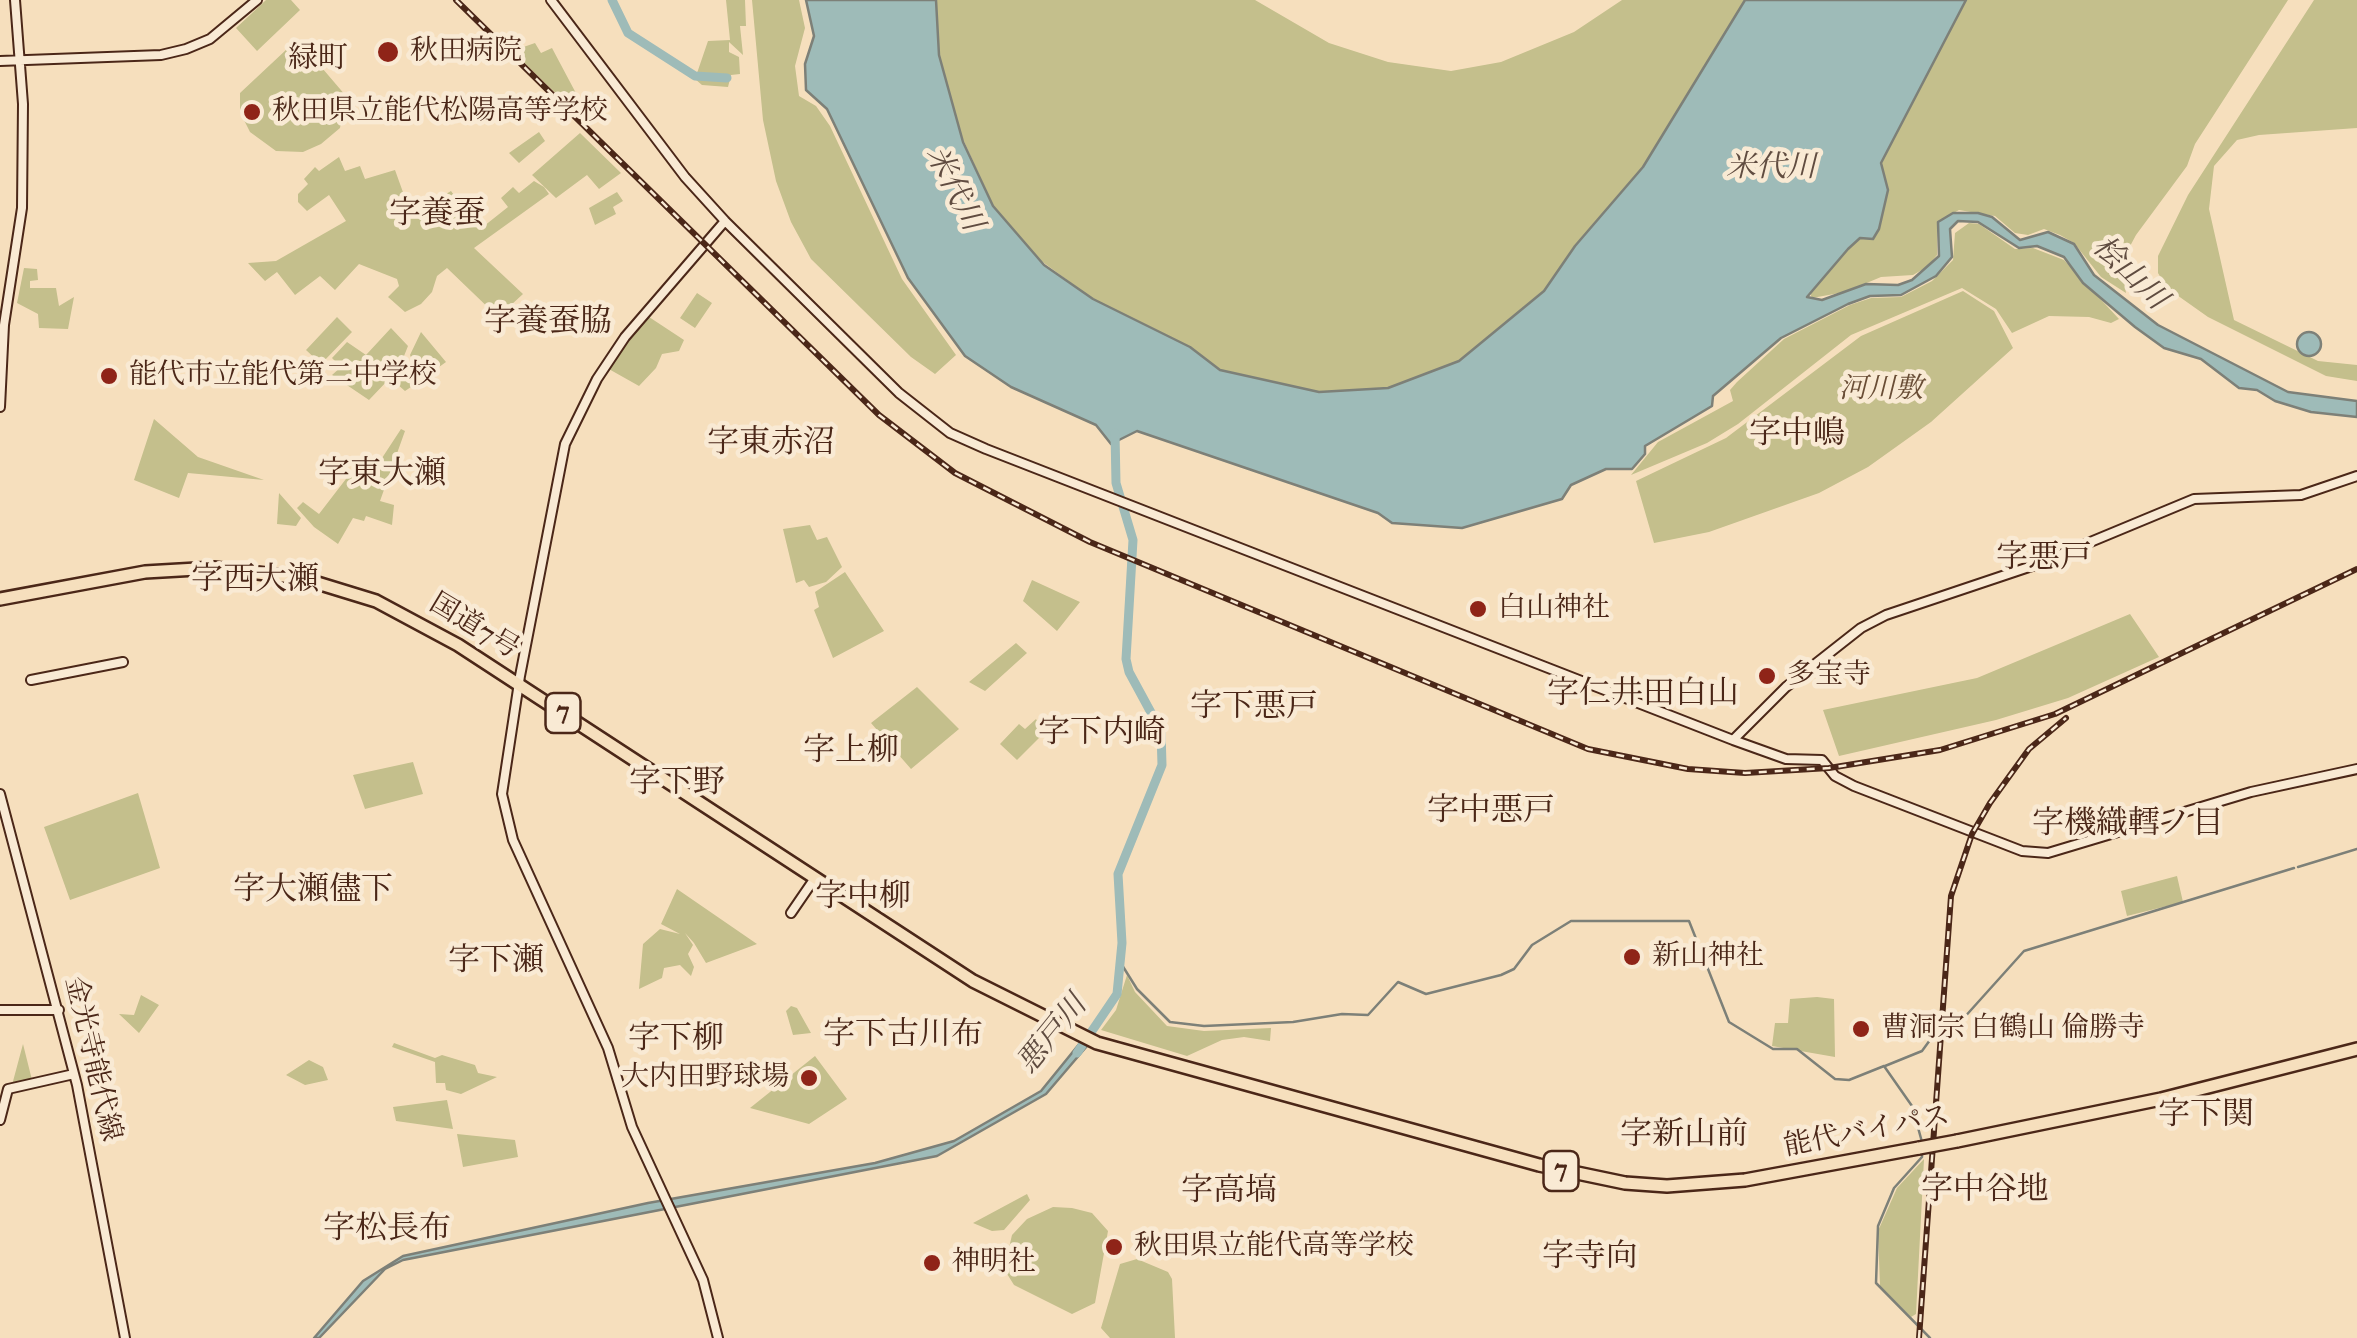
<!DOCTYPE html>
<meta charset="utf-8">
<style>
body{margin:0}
canvas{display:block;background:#f6dfbd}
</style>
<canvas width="2357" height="1338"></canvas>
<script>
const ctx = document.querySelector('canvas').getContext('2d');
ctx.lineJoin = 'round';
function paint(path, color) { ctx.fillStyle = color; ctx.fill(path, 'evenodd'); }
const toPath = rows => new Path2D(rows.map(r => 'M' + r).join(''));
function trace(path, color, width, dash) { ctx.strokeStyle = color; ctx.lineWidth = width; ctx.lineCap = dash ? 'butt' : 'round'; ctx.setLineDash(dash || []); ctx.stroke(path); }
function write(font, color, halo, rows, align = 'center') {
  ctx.font = font + ' "IM FELL Great Primer","Noto Serif JP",serif'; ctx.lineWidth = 9; ctx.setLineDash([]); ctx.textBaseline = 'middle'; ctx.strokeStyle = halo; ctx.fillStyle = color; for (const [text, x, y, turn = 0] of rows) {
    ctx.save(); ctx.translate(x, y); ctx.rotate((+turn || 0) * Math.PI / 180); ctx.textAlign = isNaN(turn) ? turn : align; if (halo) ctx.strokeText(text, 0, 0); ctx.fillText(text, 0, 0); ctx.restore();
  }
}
paint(toPath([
 [266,0,291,0,300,10,257,51,236,28],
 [726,0,745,0,746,26,740,26,743,55,729,42,729,52,739,57,740,74,731,75,728,87,702,85,695,79,708,41,730,40],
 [752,0,799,0,805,28,795,66,799,96,816,106,830,126,902,279,956,355,935,374,911,357,811,259,791,222,776,181,763,120],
 [936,0,1255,0,1329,43,1388,62,1451,71,1501,62,1574,32,1622,0,1745,0,1643,167,1575,246,1544,291,1459,361,1388,388,1319,392,1220,370,1191,348,1093,299,1040,260,995,209,962,137,939,55],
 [1966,0,2288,0,2195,144,2187,166,2136,235,2121,263,2126,293,2101,277,2074,243,2060,235,2044,229,2028,235,2015,233,1995,216,1959,210,1937,222,1937,255,1927,267,1913,275,1881,277,1845,292,1812,298,1810,293,1817,281,1859,238,1873,238,1888,190,1881,163],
 [2314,0,2357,0,2357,128,2259,135,2237,140,2214,166,2209,209,2234,320,2318,361,2357,365,2357,381,2326,376,2208,317,2167,288,2158,273,2158,256,2188,195],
 [535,43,541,53,552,48,578,97,569,106,512,51],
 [305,48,346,96,340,128,321,144,303,152,276,151,250,132,240,112,240,93,287,49],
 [539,132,545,141,519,163,509,153],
 [580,133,621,173,599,189,587,175,556,198,532,175],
 [339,157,345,171,360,166,365,179,395,170,404,195,387,204,398,223,451,191,479,230,508,207,501,198,513,187,519,193,534,181,544,187,549,194,474,248,523,294,498,317,447,268,437,276,432,292,421,304,405,312,388,297,399,286,397,279,359,264,335,290,320,276,295,295,277,272,265,281,248,263,276,261,346,221,329,195,307,211,298,202,298,194,308,184,304,179,315,167,319,171],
 [617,192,623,201,613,207,616,214,595,225,589,208],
 [1969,223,1979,224,2015,249,2033,248,2064,260,2119,319,2111,323,2089,317,2049,316,2012,333,1996,309,1962,288,1851,335,1738,424,1707,443,1631,475,1658,442,1733,401,1730,390,1737,382,1784,339,1850,305,1871,298,1901,297,1932,281,1953,260,1955,233],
 [24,268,37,269,38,280,30,281,30,288,56,288,59,306,74,297,68,329,39,328,38,314,17,303],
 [1963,291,1994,311,2013,348,1931,422,1868,467,1819,493,1709,532,1654,543,1636,481,1726,438,1861,336],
 [697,293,712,303,695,328,680,318],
 [646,315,684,340,679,351,662,354,656,368,639,386,607,368],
 [337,317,352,332,321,364,306,350],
 [391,328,408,346,404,356,417,383,405,391,390,378,369,400,332,375,341,367,332,358,347,342,366,355],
 [421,332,446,362,421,380,410,355],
 [154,419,198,457,264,480,188,473,179,498,134,480],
 [401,429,405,431,380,501,394,505,392,525,366,516,364,521,353,518,338,544,314,527,297,508,303,502,319,514,349,475,365,484],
 [279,493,301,518,296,526,277,524],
 [810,525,817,540,827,537,842,567,826,582,809,587,804,580,796,583,783,529],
 [845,572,884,631,833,658,814,610,819,607,815,592],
 [1032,580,1080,602,1057,631,1023,601],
 [2130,614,2159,657,2068,698,1996,720,1839,756,1823,710,1977,678],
 [1016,643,1027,653,985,691,969,682],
 [917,687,959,729,911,769,871,723],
 [1036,719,1044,733,1017,760,1000,744,1019,724,1025,729],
 [413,762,423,794,365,809,353,775],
 [138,793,160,868,70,900,44,827],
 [2177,876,2183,902,2127,916,2121,891],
 [677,889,757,944,706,963,694,943,685,933,693,945,688,954,694,967,691,976,680,965,664,968,662,978,639,989,643,944,660,929,680,934,661,924],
 [1127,975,1135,992,1167,1026,1204,1031,1271,1028,1270,1041,1244,1037,1222,1040,1187,1056,1101,1030,1116,1010],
 [141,995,159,1005,139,1033,119,1014,134,1015],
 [1817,997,1834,999,1835,1057,1772,1046,1775,1023,1788,1023,1790,999],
 [791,1006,797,1008,811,1033,793,1035,786,1011],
 [394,1043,435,1058,442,1055,475,1065,478,1073,497,1077,461,1094,446,1090,445,1083,436,1083,435,1062,392,1047],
 [23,1044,32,1080,12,1085],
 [815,1056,847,1099,809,1124,750,1108],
 [309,1060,323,1067,328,1080,305,1085,286,1075],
 [447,1100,453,1129,396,1121,393,1107],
 [457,1134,515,1140,518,1157,463,1167],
 [1924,1159,1916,1314,1911,1317,1880,1286,1878,1231,1897,1188],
 [1027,1194,1030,1200,1004,1230,992,1231,973,1223],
 [1072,1208,1092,1213,1108,1231,1095,1303,1072,1314,1014,1285,1004,1269,1012,1235,1027,1219,1053,1207],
 [1137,1259,1168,1272,1172,1279,1175,1338,1110,1338,1101,1328,1120,1264]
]), '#c4bf8c');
const water = toPath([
 [806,0,936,0,939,55,963,142,993,206,1044,265,1093,299,1190,347,1220,370,1319,392,1388,388,1459,361,1544,291,1575,246,1643,167,1745,0,1966,0,1881,163,1888,190,1879,229,1873,239,1860,238,1848,249,1807,297,1822,300,1866,284,1898,285,1912,280,1939,256,1938,222,1953,213,1978,213,1992,217,2020,240,2048,232,2074,244,2094,275,2158,325,2288,392,2357,401,2357,417,2311,412,2275,401,2257,390,2239,388,2201,359,2164,348,2135,327,2083,283,2064,257,2037,246,2019,248,1978,222,1958,221,1950,229,1952,257,1936,276,1901,295,1870,296,1848,304,1781,338,1713,396,1712,406,1645,446,1645,454,1632,469,1606,469,1571,485,1562,499,1462,528,1392,523,1378,513,1137,431,1111,444,1096,425,1011,387,965,356,908,278,827,109,806,90,805,64,814,36,806,0],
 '2297 344a12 12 0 1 1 24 0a12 12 0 1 1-24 0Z',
 [1080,1043,1087,1046,1046,1094,937,1156,403,1260,385,1269,319,1338,314,1338,363,1281,403,1256,648,1203,875,1163,954,1141,1041,1091,1080,1043]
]);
paint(water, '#9ebbb8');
trace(water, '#7d8078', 2.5);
trace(toPath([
 [2298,867,2357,849],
 [1122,965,1137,989,1170,1022,1204,1026,1293,1022,1342,1014,1368,1015,1398,982,1426,994,1501,975,1514,969,1532,945,1571,921,1689,921,1729,1022,1773,1049,1797,1049,1835,1079,1849,1080,1884,1066,1912,1106,1922,1142],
 [1953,1030,2024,951,2294,868],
 [1940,1039,1944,1037],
 [1885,1066,1922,1051,1930,1040],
 [1922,1150,1922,1157,1894,1188,1878,1226,1876,1283,1930,1338]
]), '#7d8078', 2.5);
trace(toPath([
 [612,0,628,33,695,76,727,78],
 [1077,1053,1117,994,1122,943,1118,874,1162,765,1161,731,1129,672,1126,659,1133,540,1116,483,1115,433]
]), '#9ebbb8', 9);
const secondary = toPath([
 [551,0,685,177,725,221,899,393,950,433,986,449,1733,740,1786,759,1822,760,1835,776,1854,786,2022,851,2048,853,2251,792,2357,769],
 [0,61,161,55,186,49,210,39,257,0],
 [0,407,4,325,22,208,23,104,15,0],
 [31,680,123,662],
 [1733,740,1786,687,1861,628,1886,615,2035,565,2194,499,2301,495,2357,476],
 [0,794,77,1085,125,1338],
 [791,913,815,878],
 [0,1010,59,1010],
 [0,1120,8,1089,74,1074],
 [718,1338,703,1280,632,1127,608,1048,513,840,502,794,520,676,565,444,597,379,625,337,725,221]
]);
const highway = toPath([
 [0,599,145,572,214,568,301,578,376,601,458,645,973,981,1097,1043,1539,1165,1625,1183,1667,1186,1745,1180,1919,1148],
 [1957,1141,2161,1099,2357,1049]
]);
trace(secondary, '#4b2718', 12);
trace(highway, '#4b2718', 16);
trace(secondary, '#f9ead4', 8);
trace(highway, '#f6dfbd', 11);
const rail = toPath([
 [456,0,879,415,955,473,1090,542,1588,749,1688,769,1745,773,1829,768,1940,750,2055,714,2357,569],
 [1919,1338,1951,896,1972,834,1990,803,2029,749,2066,718]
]);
trace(rail, '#4b2718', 6);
trace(rail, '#f9ead4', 2.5, [8]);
const highwayBridge = toPath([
 [1919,1148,1957,1141]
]);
trace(highwayBridge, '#4b2718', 16, []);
trace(highwayBridge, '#f6dfbd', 11);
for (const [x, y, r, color] of [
 [388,52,12,"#8f2418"],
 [252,112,10,"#8f2418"],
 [109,376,10,"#8f2418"],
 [1478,609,10,"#8f2418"],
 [1767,676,10,"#8f2418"],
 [1632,957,10,"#8f2418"],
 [1861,1029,10,"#8f2418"],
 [809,1078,10,"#8f2418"],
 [1114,1247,10,"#8f2418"],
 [932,1263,10,"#8f2418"]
]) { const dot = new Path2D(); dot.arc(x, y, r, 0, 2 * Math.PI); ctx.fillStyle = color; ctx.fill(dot); trace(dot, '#f9ead4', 4); }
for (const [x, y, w] of [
 [563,713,35],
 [1561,1171,35]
]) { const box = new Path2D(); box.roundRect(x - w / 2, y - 20, w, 40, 8); ctx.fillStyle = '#f9ead4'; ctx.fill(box); trace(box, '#4b2718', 2.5); }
write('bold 25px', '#4b2718', null, [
 ["7",563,713],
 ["7",1561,1171]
]);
write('28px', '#4b2718', '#f9ead4', [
 ["秋田病院",410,52],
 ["秋田県立能代松陽高等学校",272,112],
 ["能代市立能代第二中学校",129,376],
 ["白山神社",1498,609],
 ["多宝寺",1787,676],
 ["新山神社",1652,957],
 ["曹洞宗 白鶴山 倫勝寺",1881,1029],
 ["大内田野球場",789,1078,"right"],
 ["秋田県立能代高等学校",1134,1247],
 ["神明社",952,1263]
], 'left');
write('italic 28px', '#694d35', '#f9ead4', [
 ["河川敷",1881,390]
]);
write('28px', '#4b2718', '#f9ead4', [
 ["国道7号",474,627,31],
 ["金光寺能代線",92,1059,77],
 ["能代バイパス",1867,1132,-11]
]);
write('30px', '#4b2718', '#f9ead4', [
 ["緑町",318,60]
]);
write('italic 30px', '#604c40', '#f9ead4', [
 ["米代川",1771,169],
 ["米代川",953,189,63],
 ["桧山川",2129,274,44],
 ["悪戸川",1053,1035,-51]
]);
write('32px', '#4b2718', '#f9ead4', [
 ["字養蚕",437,215],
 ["字養蚕脇",548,323],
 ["字中嶋",1797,435],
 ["字東赤沼",771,444],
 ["字東大瀬",382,475],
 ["字悪戸",2044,559],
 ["字西大瀬",255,581],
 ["字仁井田白山",1643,695],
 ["字下悪戸",1254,708],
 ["字下内崎",1102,734],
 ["字上柳",851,752],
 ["字下野",677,784],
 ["字中悪戸",1491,812],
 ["字機織轌ノ目",2128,825],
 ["字大瀬儘下",313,891],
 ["字中柳",863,898],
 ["字下瀬",496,962],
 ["字下古川布",903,1036],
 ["字下柳",676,1040],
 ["字下関",2206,1116],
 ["字新山前",1684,1136],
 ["字中谷地",1985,1191],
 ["字高塙",1229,1192],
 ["字松長布",387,1230],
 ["字寺向",1590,1258]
]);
</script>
